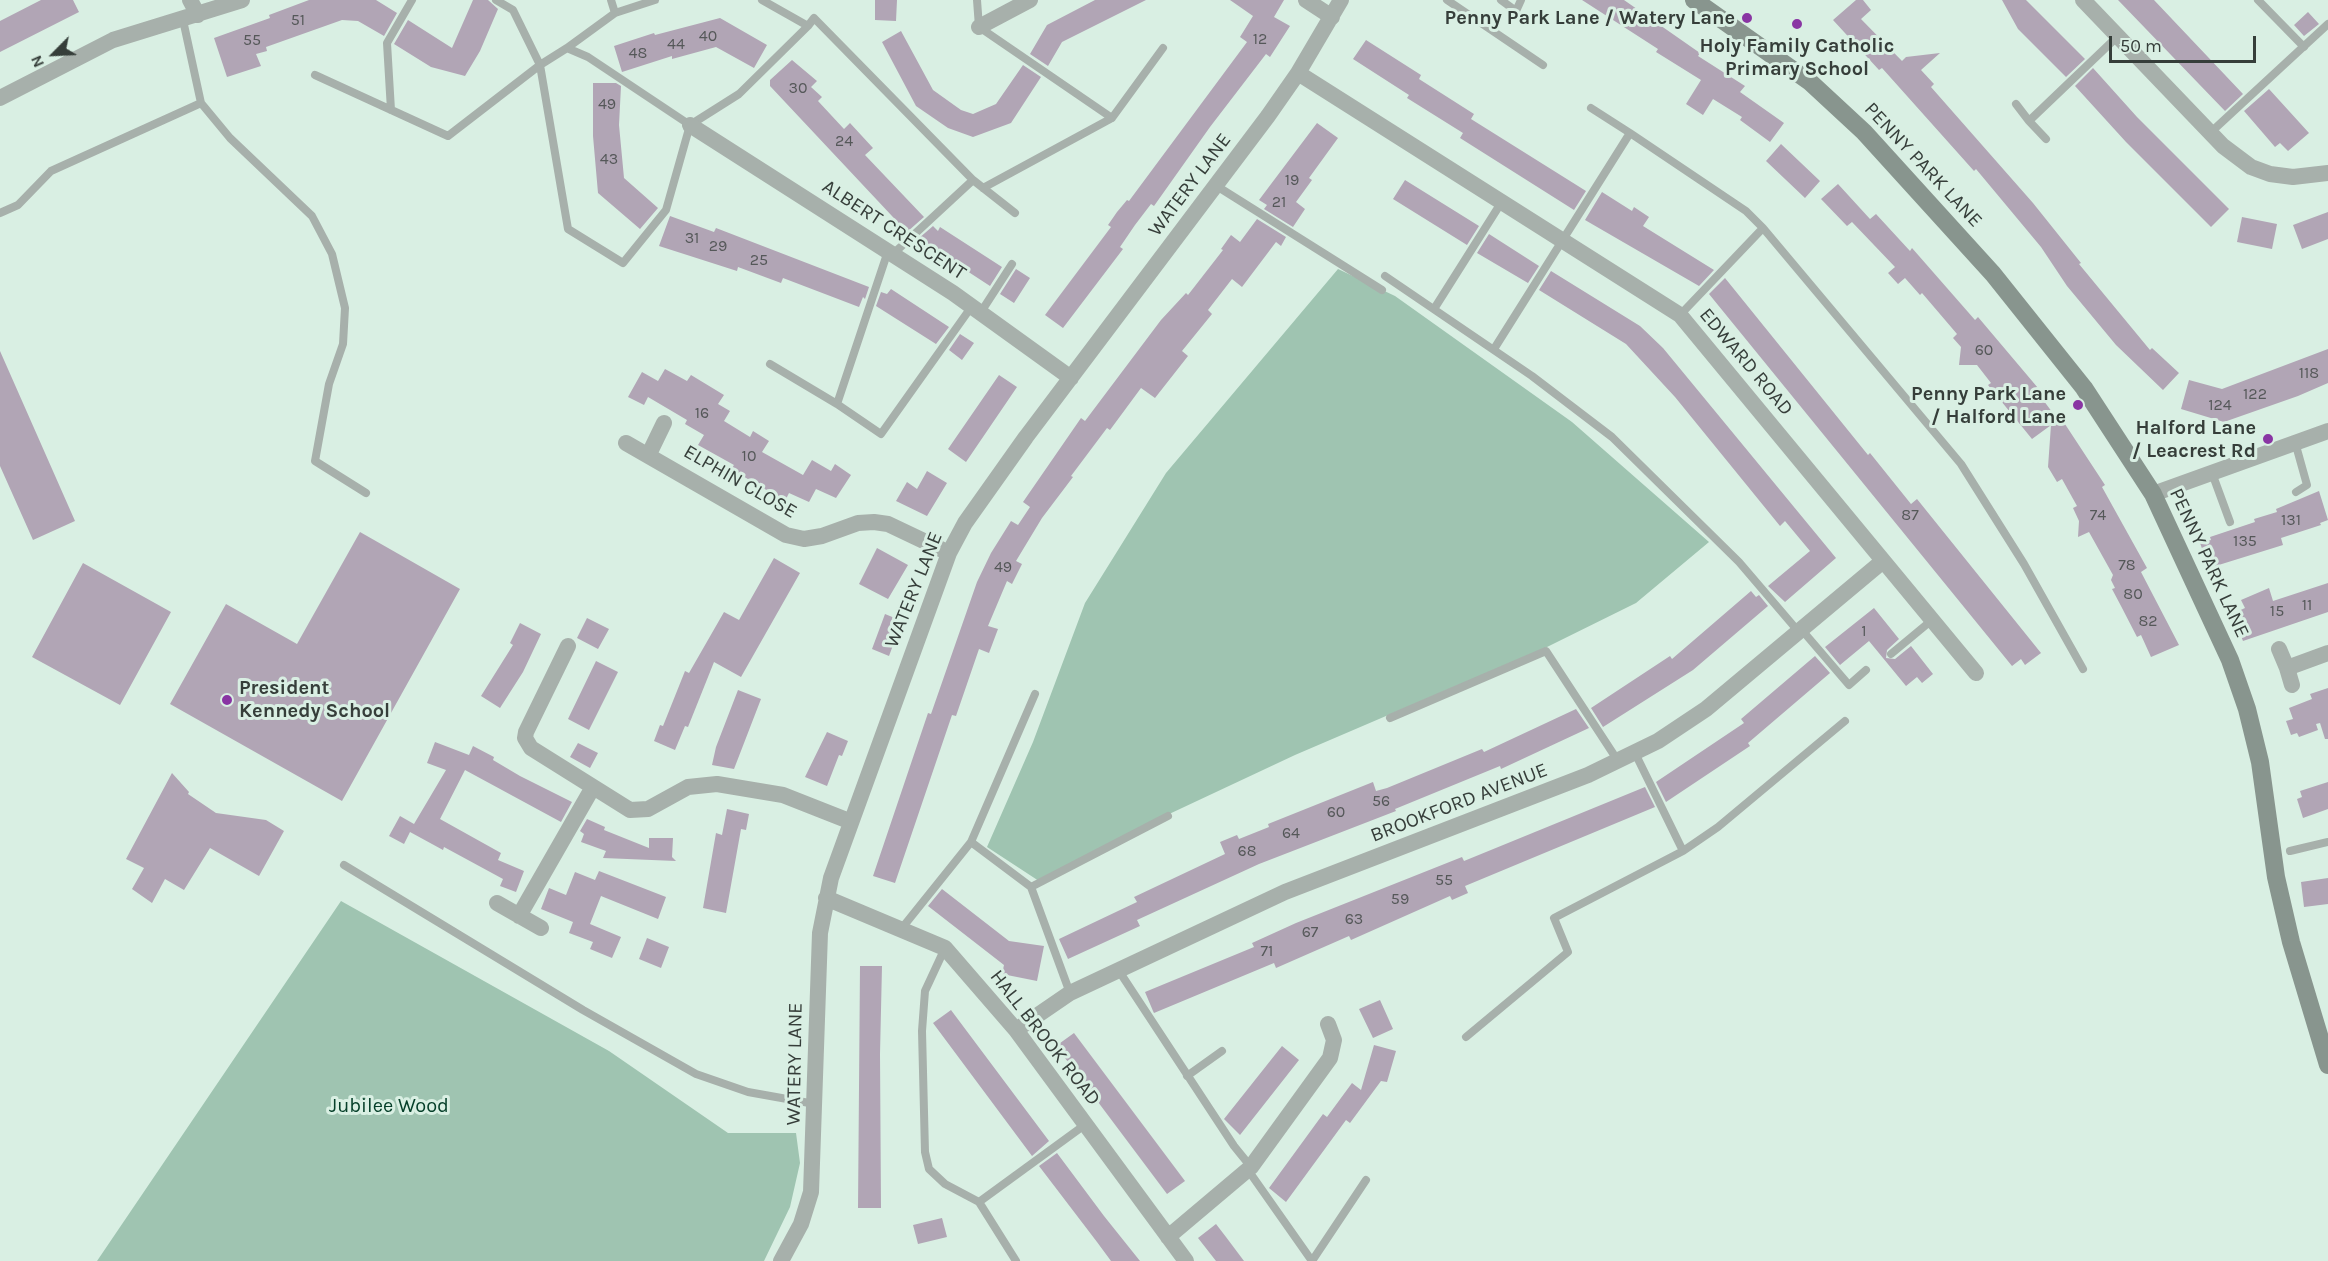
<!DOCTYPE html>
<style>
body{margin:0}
#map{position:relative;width:2328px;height:1261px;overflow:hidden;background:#d9efe3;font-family:Karla,sans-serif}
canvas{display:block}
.north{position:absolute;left:24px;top:24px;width:60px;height:60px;-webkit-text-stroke:4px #d9efe3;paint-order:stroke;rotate:246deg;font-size:16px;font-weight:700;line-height:24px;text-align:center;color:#363e3a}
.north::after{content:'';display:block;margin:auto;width:21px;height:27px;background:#363e3a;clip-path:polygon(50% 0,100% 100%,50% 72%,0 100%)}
.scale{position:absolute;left:2109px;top:36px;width:147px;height:27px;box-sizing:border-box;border:3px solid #363e3a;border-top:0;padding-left:8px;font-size:18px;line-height:21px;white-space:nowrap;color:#363e3a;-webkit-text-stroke:4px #d9efe3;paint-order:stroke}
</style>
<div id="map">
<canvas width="2328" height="1261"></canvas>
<div class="north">N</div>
<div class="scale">50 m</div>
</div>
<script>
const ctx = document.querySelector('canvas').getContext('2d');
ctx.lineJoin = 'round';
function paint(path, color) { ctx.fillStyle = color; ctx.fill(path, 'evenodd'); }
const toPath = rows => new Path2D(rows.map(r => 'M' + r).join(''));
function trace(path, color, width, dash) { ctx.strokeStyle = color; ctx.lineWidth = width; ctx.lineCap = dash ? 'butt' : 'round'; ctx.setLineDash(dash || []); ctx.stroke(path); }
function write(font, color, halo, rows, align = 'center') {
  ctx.font = font + ' Karla,sans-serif'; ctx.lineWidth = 6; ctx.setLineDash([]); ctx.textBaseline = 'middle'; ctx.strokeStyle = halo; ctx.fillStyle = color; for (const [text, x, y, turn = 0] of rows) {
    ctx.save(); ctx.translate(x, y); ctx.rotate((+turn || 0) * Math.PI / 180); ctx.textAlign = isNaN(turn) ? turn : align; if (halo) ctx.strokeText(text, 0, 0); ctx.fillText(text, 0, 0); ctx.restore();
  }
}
paint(toPath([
 [1338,269,1395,296,1572,422,1709,542,1636,603,1547,647,1295,755,1150,823,1042,883,987,847,1033,742,1085,603,1166,473],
 [341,901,609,1051,728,1133,796,1133,800,1163,790,1207,764,1261,97,1261]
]), '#9fc4b1');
paint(toPath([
 [41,0,73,0,79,12,0,52,0,21],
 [309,0,376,0,397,13,384,36,358,21,342,20,266,47,267,51,256,54,261,66,227,77,214,38,270,18,269,15],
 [473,0,488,0,498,9,480,51,465,76,431,67,394,44,408,20,452,48],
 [875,0,897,0,896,21,875,20],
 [1095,0,1146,0,1062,42,1048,66,1030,54,1047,25],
 [1230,0,1284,0,1274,17,1290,26,1270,57,1266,54,1210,127,1154,206,1151,204,1135,225,1120,247,1123,249,1063,328,1045,315,1111,227,1108,225,1117,212,1127,200,1129,201,1247,42,1240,37,1253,16],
 [1582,0,1624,0,1700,53,1698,56,1745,86,1740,92,1784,123,1770,142,1740,120,1742,117,1713,99,1703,115,1686,104,1701,80,1656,52,1658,49],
 [1856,0,1863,0,1871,10,1861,19,1902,61,1906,57,1940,53,1921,70,1934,84,1931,87,2033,203,2081,263,2079,264,2150,350,2152,348,2179,373,2163,390,2116,345,2067,286,2041,247,1976,169,1974,171,1882,68,1879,70,1833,20],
 [2002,0,2026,0,2085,59,2066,77,2018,29],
 [2118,0,2154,0,2243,94,2225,111],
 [2308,12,2319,24,2304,36,2294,25],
 [720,18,767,45,754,68,716,47,672,59,672,56,622,72,614,46,654,33,655,35],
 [901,31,933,90,961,110,973,114,996,104,1023,65,1041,77,1011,123,973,137,948,128,916,106,882,42],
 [1366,40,1421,75,1419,79,1474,114,1471,119,1586,191,1574,210,1460,138,1463,133,1407,98,1409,95,1353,59],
 [792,60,817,81,811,87,822,97,818,101,844,129,850,123,873,148,865,155,924,217,907,232,770,86,770,80],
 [2093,68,2137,117,2229,209,2211,227,2126,142,2075,86],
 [593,83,616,83,621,86,619,125,624,178,658,208,640,229,598,193,593,136],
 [2269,89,2309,133,2288,151,2280,143,2275,147,2244,111],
 [1317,123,1338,138,1309,178,1312,180,1296,202,1305,209,1293,227,1264,209,1267,205,1259,200],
 [1781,144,1820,181,1805,198,1766,161],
 [1405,180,1479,226,1467,245,1393,199],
 [1838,184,1870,219,1876,214,1910,251,1912,248,1975,320,1978,317,2038,388,2035,389,2058,420,2032,439,1988,385,1991,383,1977,365,1959,365,1961,347,1953,338,1957,334,1922,293,1920,295,1905,278,1898,284,1888,273,1895,267,1852,222,1847,226,1821,199],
 [1602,192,1632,211,1634,207,1649,217,1643,226,1714,270,1699,286,1585,220],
 [2328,212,2328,239,2302,249,2293,225],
 [670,216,714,232,716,228,869,287,865,299,863,297,859,307,783,278,781,283,738,267,737,271,659,246],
 [2242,217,2277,224,2272,249,2237,242],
 [1257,219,1286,237,1281,246,1276,242,1242,287,1232,279,1208,310,1212,314,1182,351,1188,356,1155,398,1141,388,1110,430,1107,428,1071,476,1073,477,1042,518,1016,561,1022,564,1012,584,1007,581,988,626,998,629,989,653,979,649,956,716,952,715,895,883,873,876,928,713,931,714,977,582,991,553,1011,521,1018,525,1030,507,1023,502,1081,418,1085,421,1161,320,1186,293,1188,295,1223,250,1221,249,1231,235,1240,242],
 [933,226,938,231,940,227,1002,267,990,286,918,239],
 [1489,234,1539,266,1528,283,1477,253],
 [1016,269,1030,278,1014,303,1000,294],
 [1551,271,1640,326,1663,348,1836,558,1785,602,1768,586,1810,551,1785,521,1780,526,1675,397,1626,344,1539,290],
 [1725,278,1868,455,1870,453,1911,504,1917,499,2041,653,2025,665,2021,659,2012,666,1709,294],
 [891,289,949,327,936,344,876,306,881,292,887,294],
 [960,334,974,343,962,360,949,350],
 [2328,349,2328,383,2298,396,2224,422,2181,409,2189,380,2222,389],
 [0,351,75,521,33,540,0,466],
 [665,369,687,381,691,375,724,395,718,404,730,411,724,421,750,437,753,431,769,441,762,452,803,475,812,460,831,471,835,464,851,475,836,498,816,489,809,502,789,493,785,501,731,469,734,465,698,445,704,435,685,424,687,420,648,397,644,405,628,397,642,372,658,381],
 [999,375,1017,387,966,462,948,449],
 [2061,418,2105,485,2102,487,2147,568,2141,572,2179,645,2151,657,2141,635,2137,637,2121,606,2112,589,2115,588,2111,580,2113,575,2089,532,2078,537,2079,521,2073,508,2077,506,2062,479,2057,482,2048,467,2051,425],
 [927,471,947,483,927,516,896,501,907,482,917,489],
 [2319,491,2328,520,2320,523,2321,525,2281,538,2283,545,2209,568,2200,543,2211,540,2210,537,2255,522,2254,519,2277,512,2276,509],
 [360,532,460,589,342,801,170,704,226,604,297,644],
 [877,548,908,565,888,599,859,584],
 [774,558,800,573,741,677,714,662,688,727,685,726,675,750,654,741,660,725,663,726,685,671,689,673,724,612,739,620],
 [83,563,171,612,120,705,32,657],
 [2328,583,2328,612,2243,641,2232,614,2245,608,2241,600,2269,588,2273,601],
 [1751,591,1756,597,1759,595,1768,606,1693,670,1603,727,1591,708,1670,656,1672,659],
 [1874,608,1899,639,1887,650,1886,658,1895,659,1911,646,1933,674,1922,683,1917,677,1906,686,1869,641,1840,665,1825,647],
 [885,614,902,621,889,656,872,649],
 [587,618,609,629,598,649,577,638],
 [520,623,541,634,523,672,500,708,481,696,513,645,510,643],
 [1815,656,1830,673,1748,743,1750,746,1666,802,1656,782,1744,723,1741,719],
 [596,661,618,672,589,730,568,719],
 [2328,688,2328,739,2325,739,2320,723,2316,724,2318,730,2299,737,2297,733,2291,735,2286,721,2293,719,2289,708,2312,699,2310,694],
 [738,690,761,699,734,769,712,765,716,747],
 [1576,709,1589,728,1501,769,1500,766,1395,809,1396,811,1259,864,1137,920,1140,926,1068,959,1059,939,1137,902,1134,897,1225,854,1220,842,1237,835,1239,839,1269,827,1268,824,1373,782,1376,791,1387,788,1482,749,1484,752],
 [827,732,848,741,842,756,839,755,827,786,805,777],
 [435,742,469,755,473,746,494,757,493,760,520,776,572,802,561,822,465,770,440,819,501,853,498,860,524,871,516,892,500,886,503,879,444,847,443,850,410,832,404,844,389,836,400,816,414,824,446,770,427,763],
 [578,743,598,753,590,768,570,757],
 [172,773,189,792,188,794,216,813,266,820,284,831,259,876,210,848,184,890,165,879,152,903,132,889,144,868,126,859],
 [2328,782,2328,809,2303,818,2297,799,2302,797,2300,791],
 [1645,787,1655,807,1465,886,1468,893,1452,900,1450,896,1351,940,1349,936,1276,968,1274,963,1154,1013,1153,1011,1145,992,1254,947,1252,943,1296,923,1462,857,1464,861],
 [727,809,749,814,746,830,741,829,726,913,703,908,716,833,722,835],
 [587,819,605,827,604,830,649,848,649,838,673,838,672,857,676,861,603,858,606,851,581,842,584,834,580,831],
 [599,871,666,897,658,919,601,896,590,924,621,937,612,958,590,949,593,942,569,933,573,922,541,909,549,888,566,895,575,872,595,880],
 [2328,878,2328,904,2304,907,2301,882],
 [942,889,1009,941,1044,946,1037,981,1002,974,1004,965,928,906],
 [647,938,669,947,661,968,639,959],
 [860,966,882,966,880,1054,881,1208,858,1208],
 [1380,1000,1393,1029,1373,1038,1359,1009],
 [951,1010,1049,1141,1032,1156,933,1023],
 [1074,1033,1185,1181,1167,1194,1056,1046],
 [1374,1045,1396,1051,1387,1082,1381,1081,1350,1123,1346,1120,1286,1202,1269,1188,1323,1114,1327,1117,1352,1083,1361,1090],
 [1282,1046,1299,1060,1240,1135,1224,1119],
 [1057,1153,1104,1216,1140,1261,1111,1261,1097,1242,1039,1166],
 [942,1218,947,1237,918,1244,913,1225],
 [1216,1224,1226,1237,1244,1261,1216,1261,1198,1238]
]), '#b1a5b5');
trace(toPath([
 [496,0,513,10,540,65,568,229,623,263,666,210,690,125,739,94,808,26,762,0],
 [977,0,979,27,1112,118,983,188],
 [1447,0,1543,65],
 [1501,0,1516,11,1521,0],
 [2258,0,2304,47],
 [615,13,655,0],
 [183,20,201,103,230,138,312,216,332,254,345,308,343,344,329,384,315,461,366,493],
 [808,26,814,18,973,180],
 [567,48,615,13,611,0],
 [315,75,448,136,540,65,567,48,588,57,690,125],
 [2016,104,2029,121,2118,36],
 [391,110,387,43,412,0],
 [1112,118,1163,48],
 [2029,121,2046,139],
 [1630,133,1746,211,1763,228,1680,315],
 [2210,133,2328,24],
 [1215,185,1382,290],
 [0,213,18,205,51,171,201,103],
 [1763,228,1961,464,2024,564,2083,669],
 [888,251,837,404,881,434,972,306],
 [893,254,973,180,1015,213],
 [1385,276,1532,376,1612,437,1739,562,1798,631],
 [1434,309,1501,203],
 [981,312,1012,264],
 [1494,349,1630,133,1591,108],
 [770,364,837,404],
 [2295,442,2307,485,2296,492],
 [2212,473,2230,522],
 [1801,629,1849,685,1866,670],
 [1891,654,1932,620],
 [1390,718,1546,651,1618,761],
 [1635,753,1683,851,1718,827,1845,721],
 [971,842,1031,887,1070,993],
 [2290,851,2328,842],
 [344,865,583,1010,696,1074,748,1092,815,1104],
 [1031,887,1168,816],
 [902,928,971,842,1035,694],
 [945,948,925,991,922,1031,925,1152,929,1169,945,1184,979,1202,1016,1261],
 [1119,971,1234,1146,1251,1167],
 [1466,1037,1568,952,1554,918,1683,851],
 [1187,1076,1222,1051],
 [1248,1170,1312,1261],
 [979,1202,1086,1124],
 [1312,1261,1366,1180]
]), '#a7b0ab', 8);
trace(toPath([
 [190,0,198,15],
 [1306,0,1332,17],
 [2083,0,2223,146,2251,167,2270,174,2293,177,2328,173],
 [979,27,1030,0],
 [1298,73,1680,315,1976,673],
 [0,98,113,40,242,0],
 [690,125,953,293,1071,378],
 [626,443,786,535,804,539,822,536,858,523,874,522,888,524,949,553],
 [649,454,664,423],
 [2153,494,2328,431],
 [568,646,526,732,525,738,531,748,630,810,648,809,688,787,717,784,783,795,849,821],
 [2279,649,2287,668],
 [2292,685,2287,668,2328,653],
 [826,898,945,948,1016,1030,1186,1261],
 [497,903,541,928],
 [519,916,593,787],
 [1016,1030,1070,993,1285,892,1588,775,1658,741,1706,709,1883,561],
 [1168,1237,1251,1167,1330,1058,1334,1040,1328,1024],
 [781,1261,801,1224,811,1192,820,933,831,878,949,553,965,523,1026,437,1268,116,1298,73,1341,0]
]), '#a7b0ab', 16);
trace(toPath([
 [1694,0,1810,82,1864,132,1993,274,2084,388,2153,494,2230,660,2247,709,2260,762,2276,877,2291,942,2328,1065]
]), '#88958e', 18);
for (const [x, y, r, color] of [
 [1747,18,6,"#8935a3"],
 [1797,24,6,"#8935a3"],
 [2078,405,6,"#8935a3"],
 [2268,439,6,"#8935a3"],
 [227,700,6,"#8935a3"]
]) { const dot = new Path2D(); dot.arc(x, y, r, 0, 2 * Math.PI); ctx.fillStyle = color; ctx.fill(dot); trace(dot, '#d9efe3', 2); }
write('16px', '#555859', null, [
 ["51",298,20],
 ["40",708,36],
 ["12",1260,39],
 ["55",252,40],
 ["44",676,44],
 ["48",638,53],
 ["30",798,88],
 ["49",607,104],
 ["24",844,141],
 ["43",609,159],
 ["19",1292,180],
 ["21",1279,202],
 ["31",692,238],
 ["29",718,246],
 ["25",759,260],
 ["60",1984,350],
 ["118",2309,373],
 ["122",2255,394],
 ["124",2220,405],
 ["16",702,413],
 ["10",749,456],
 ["87",1910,515],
 ["74",2098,515],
 ["131",2291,520],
 ["135",2245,541],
 ["78",2127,565],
 ["49",1003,567],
 ["80",2133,594],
 ["11",2307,605],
 ["15",2277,611],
 ["82",2148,621],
 ["1",1864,631],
 ["56",1381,801],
 ["60",1336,812],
 ["64",1291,833],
 ["68",1247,851],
 ["55",1444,880],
 ["59",1400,899],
 ["63",1354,919],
 ["67",1310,932],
 ["71",1267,951]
]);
write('bold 20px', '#363e3a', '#d9efe3', [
 ["Penny Park Lane / Watery Lane",1735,18],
 ["Holy Family Catholic",1797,46,"center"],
 ["Primary School",1797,69,"center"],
 ["Penny Park Lane",2066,394],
 ["/ Halford Lane",2066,417],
 ["Halford Lane",2256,428],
 ["/ Leacrest Rd",2256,451],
 ["President",239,688,"left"],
 ["Kennedy School",239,711,"left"]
], 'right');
write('20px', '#363e3a', '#d9efe3', [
 ["PENNY PARK LANE",1923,165,47],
 ["WATERY LANE",1190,185,-53],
 ["ALBERT CRESCENT",894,230,33],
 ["EDWARD ROAD",1746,362,50],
 ["ELPHIN CLOSE",740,482,30],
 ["PENNY PARK LANE",2209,563,65],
 ["WATERY LANE",914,590,-68],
 ["BROOKFORD AVENUE",1459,803,-21],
 ["HALL BROOK ROAD",1045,1038,52],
 ["WATERY LANE",795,1064,-89]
]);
write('20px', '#06402a', '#d9efe3', [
 ["Jubilee Wood",389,1106]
]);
</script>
